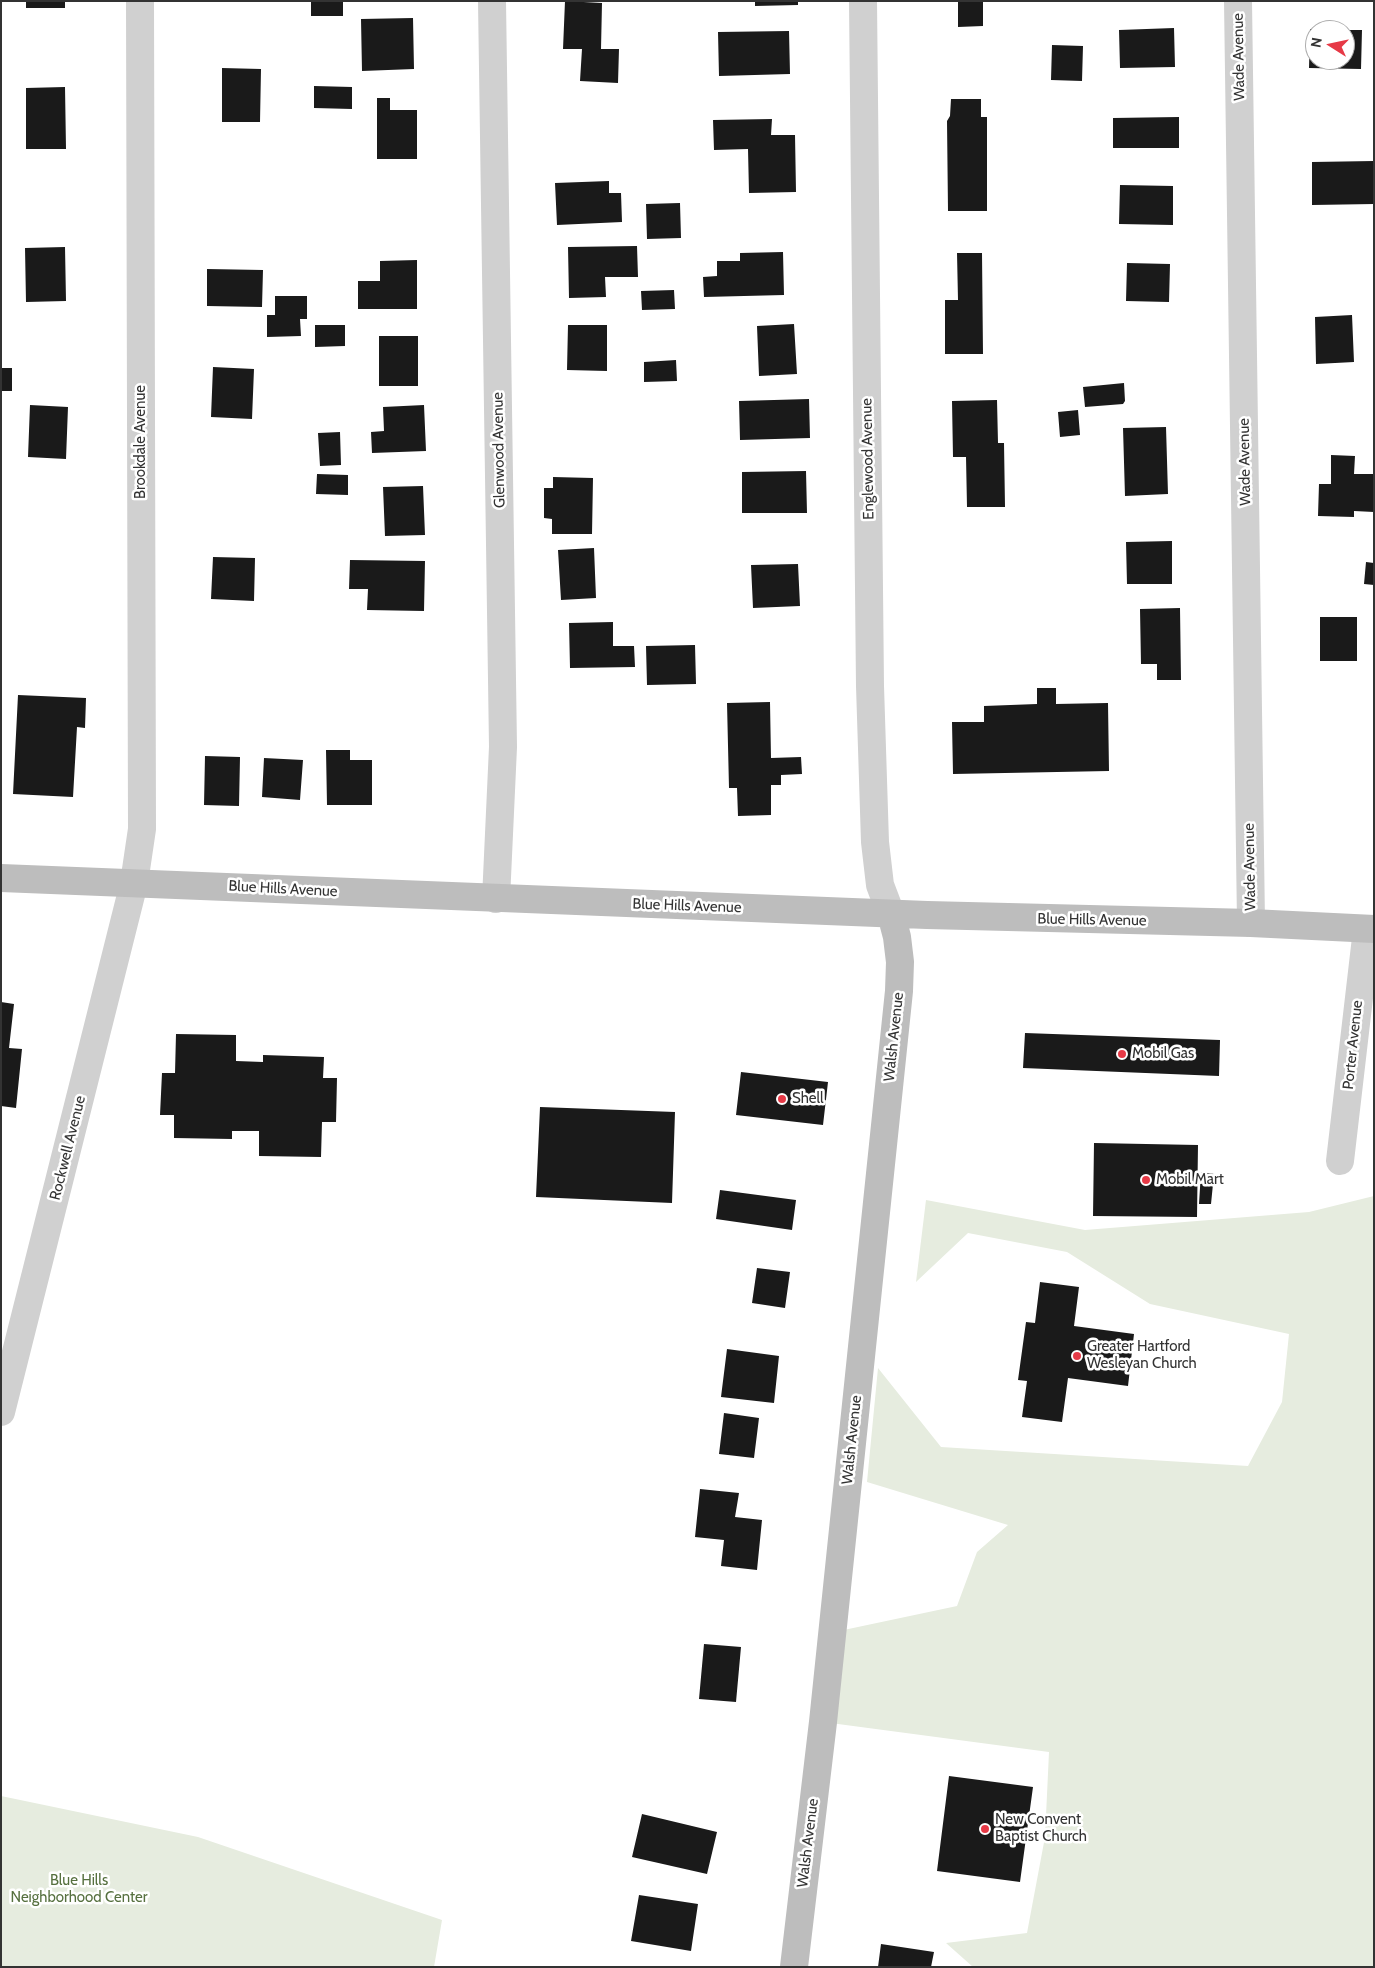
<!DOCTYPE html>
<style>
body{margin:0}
#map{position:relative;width:1375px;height:1968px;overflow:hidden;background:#fff;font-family:Cabin,sans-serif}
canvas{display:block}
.frame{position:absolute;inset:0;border:2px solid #333;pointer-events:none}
.north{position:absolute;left:1305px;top:20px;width:50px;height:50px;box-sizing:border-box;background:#fff;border:1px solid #adadad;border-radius:50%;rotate:280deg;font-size:14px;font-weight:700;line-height:20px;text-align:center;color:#333}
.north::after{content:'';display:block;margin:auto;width:18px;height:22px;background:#e63946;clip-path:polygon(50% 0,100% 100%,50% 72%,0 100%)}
</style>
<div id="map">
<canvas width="1375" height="1968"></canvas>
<div class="frame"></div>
<div class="north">N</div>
</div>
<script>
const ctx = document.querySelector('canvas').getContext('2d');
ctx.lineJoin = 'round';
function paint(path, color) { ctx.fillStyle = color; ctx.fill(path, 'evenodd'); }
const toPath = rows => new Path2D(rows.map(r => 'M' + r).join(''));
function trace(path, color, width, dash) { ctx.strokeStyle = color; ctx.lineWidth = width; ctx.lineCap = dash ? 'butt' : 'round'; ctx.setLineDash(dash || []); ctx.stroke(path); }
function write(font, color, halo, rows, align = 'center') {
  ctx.font = font + ' Cabin,sans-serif'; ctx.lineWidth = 5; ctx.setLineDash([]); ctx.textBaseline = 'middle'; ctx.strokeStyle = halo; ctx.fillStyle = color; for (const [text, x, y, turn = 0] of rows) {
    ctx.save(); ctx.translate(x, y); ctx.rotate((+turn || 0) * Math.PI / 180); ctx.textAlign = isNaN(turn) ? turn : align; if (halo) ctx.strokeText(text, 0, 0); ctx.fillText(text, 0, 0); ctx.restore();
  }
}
paint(toPath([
 [1374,1196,1374,1967,973,1967,946,1943,1027,1933,1045,1837,1049,1752,823,1722,839,1631,957,1606,977,1552,1008,1525,867,1482,878,1368,941,1447,1248,1466,1282,1402,1289,1334,1150,1304,1067,1252,968,1233,916,1282,926,1200,1085,1230,1309,1212],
 [1,1796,198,1837,442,1920,434,1967,1,1967]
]), '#e6ecdf');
paint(toPath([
 [26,1,65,1,65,8,26,8],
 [311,1,343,1,343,16,311,16],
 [565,1,602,3,601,49,619,49,618,83,580,81,582,49,563,49],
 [755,1,798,1,798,5,755,6],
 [958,1,983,1,983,26,958,27],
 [413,18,414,69,362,71,361,19],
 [1174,28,1175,67,1120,68,1119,30],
 [1310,29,1315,29,1315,60,1345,60,1345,30,1362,30,1361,69,1309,68],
 [789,31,790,74,719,76,718,32],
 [1052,45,1083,46,1082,81,1051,80],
 [222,68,261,69,260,122,222,122],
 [314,86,352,87,352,109,314,108],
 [65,87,66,149,26,149,26,88],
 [377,98,390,98,390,110,417,110,417,159,377,159],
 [951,99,981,99,981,117,987,117,987,211,948,211,947,121,950,116],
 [1179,117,1179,148,1113,148,1113,118],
 [772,119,771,135,795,135,796,192,749,193,748,149,714,150,713,120],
 [1374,161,1374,204,1312,205,1312,162],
 [609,181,609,193,621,193,622,222,557,225,555,183],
 [1120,185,1173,186,1173,225,1119,224],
 [680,203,681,238,647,239,646,204],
 [637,246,638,277,605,277,606,297,569,298,568,247],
 [65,247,66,301,26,302,25,248],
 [783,252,784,295,704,297,703,277,717,276,717,261,740,261,740,253],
 [957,253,982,253,983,354,945,354,945,300,958,300],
 [417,260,417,309,358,309,358,281,380,281,380,261],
 [1127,263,1170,264,1169,302,1126,301],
 [207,269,263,270,262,307,207,306],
 [674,290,675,309,642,310,641,291],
 [275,296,307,296,307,319,300,319,301,336,267,337,267,315,275,315],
 [1352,315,1354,362,1316,364,1315,317],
 [794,324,797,374,759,376,757,326],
 [315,325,345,325,345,346,315,347],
 [568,325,607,325,607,371,567,370],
 [379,336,418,336,418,386,379,386],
 [676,360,677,381,644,382,644,362],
 [213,367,254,369,252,419,211,417],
 [1,368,12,368,12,391,1,391],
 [1124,383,1125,401,1123,404,1085,407,1083,387],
 [809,399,810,438,740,440,739,401],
 [997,400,998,443,1004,443,1005,507,967,507,966,457,953,457,952,401],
 [30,405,68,407,66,459,28,457],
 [424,405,426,451,372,453,371,432,384,431,383,407],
 [1078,410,1080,435,1060,437,1058,412],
 [1166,427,1168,494,1125,496,1123,428],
 [340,432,341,465,320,466,318,433],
 [1331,455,1355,456,1354,474,1374,474,1374,512,1354,511,1354,517,1318,516,1319,484,1331,484],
 [806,471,807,513,742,513,742,472],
 [317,474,348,475,348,495,316,494],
 [553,477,593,478,592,534,552,534,552,519,544,518,544,488,553,488],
 [423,486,425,535,385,536,383,487],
 [1172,541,1172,584,1127,584,1126,542],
 [594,548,596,598,561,600,558,550],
 [213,557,255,558,254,601,211,599],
 [350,560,425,561,424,611,367,610,368,589,349,589],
 [1366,562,1374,563,1374,585,1364,584],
 [798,564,800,606,753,608,751,565],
 [1180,608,1181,680,1157,680,1157,664,1141,664,1140,609],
 [1320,617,1357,617,1357,661,1320,661],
 [613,622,613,646,634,646,635,667,570,668,569,623],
 [695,645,696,684,647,685,646,646],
 [1037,688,1056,688,1056,704,1108,703,1109,771,953,774,952,722,984,722,984,706,1037,704],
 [18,695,86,698,85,728,77,727,73,797,13,794],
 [770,702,771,758,801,757,802,774,781,775,781,785,771,785,771,815,738,816,737,788,729,788,727,703],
 [326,750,350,750,350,760,372,760,372,805,327,805],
 [205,756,240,757,239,806,204,805],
 [264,758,303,760,300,800,262,797],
 [1,1002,14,1004,9,1048,22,1049,16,1108,1,1106],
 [1025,1033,1220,1040,1219,1076,1023,1068],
 [176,1034,236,1035,236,1061,263,1062,263,1055,324,1057,323,1078,337,1078,336,1122,322,1122,321,1157,259,1156,259,1131,232,1131,232,1139,174,1138,174,1115,160,1115,162,1073,175,1073],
 [741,1072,828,1082,823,1125,736,1115],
 [540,1107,675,1112,672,1203,536,1197],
 [1094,1143,1198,1145,1197,1217,1093,1216],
 [1201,1172,1214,1174,1211,1204,1199,1204],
 [720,1190,796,1200,792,1230,716,1219],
 [757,1268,790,1272,785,1308,752,1303],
 [1040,1282,1079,1287,1074,1326,1134,1334,1128,1386,1068,1378,1062,1422,1022,1417,1027,1381,1018,1380,1026,1322,1035,1323],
 [727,1349,779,1356,774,1403,721,1397],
 [724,1413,759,1418,754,1458,719,1454],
 [700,1489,739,1493,735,1517,762,1520,757,1570,721,1566,724,1540,695,1537],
 [704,1644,741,1647,736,1702,699,1699],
 [949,1776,1033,1787,1020,1882,937,1871],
 [642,1814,717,1832,707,1874,632,1857],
 [639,1895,698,1904,691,1951,631,1941],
 [881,1944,934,1952,931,1967,878,1967]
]), '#1a1a1a');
trace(toPath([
 [492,1,503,747,496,899],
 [863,1,870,686,875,842,880,885,891,914],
 [1238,1,1251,923],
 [1340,1161,1367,929],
 [1,1412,134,883,142,829,140,1]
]), '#d0d0d0', 28);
trace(toPath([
 [1,878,927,915,1251,923,1374,929],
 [794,1967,823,1722,899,991,900,962,897,937,891,914]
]), '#bdbdbd', 28);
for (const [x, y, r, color] of [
 [1122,1054,5,"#e63946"],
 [782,1099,5,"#e63946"],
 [1146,1180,5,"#e63946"],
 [1077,1356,5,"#e63946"],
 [985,1829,5,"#e63946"]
]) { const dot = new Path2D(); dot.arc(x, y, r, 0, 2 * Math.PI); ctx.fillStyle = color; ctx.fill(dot); trace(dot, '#fff', 2); }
write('15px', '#333', '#fff', [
 ["Wade Avenue",1239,57,-91],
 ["Brookdale Avenue",141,442,-90],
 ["Glenwood Avenue",499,450,-91],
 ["Englewood Avenue",868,459,-91],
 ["Wade Avenue",1245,462,-91],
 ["Wade Avenue",1250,867,-91],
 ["Blue Hills Avenue",283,889,3],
 ["Blue Hills Avenue",687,906,2],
 ["Blue Hills Avenue",1092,920,1],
 ["Walsh Avenue",894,1037,-84],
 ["Porter Avenue",1353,1045,-84],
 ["Rockwell Avenue",68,1148,-76],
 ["Walsh Avenue",852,1440,-84],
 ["Walsh Avenue",808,1843,-83]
]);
write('15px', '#333', '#fff', [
 ["Mobil Gas",1132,1054],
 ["Shell",792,1099],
 ["Mobil Mart",1156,1180],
 ["Greater Hartford",1087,1347],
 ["Wesleyan Church",1087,1364],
 ["New Convent",995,1820],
 ["Baptist Church",995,1837]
], 'left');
write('15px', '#56703f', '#fff', [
 ["Blue Hills",79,1881],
 ["Neighborhood Center",79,1898]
]);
</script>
